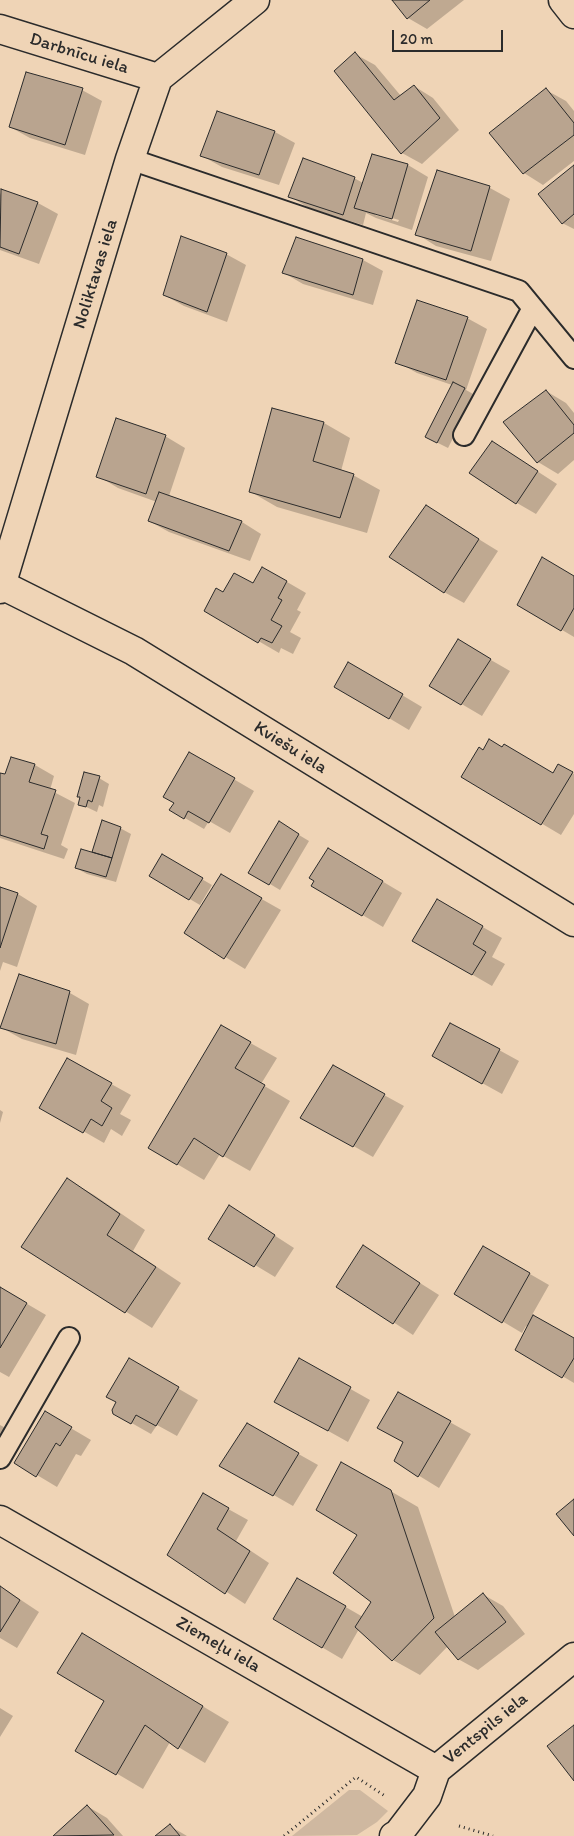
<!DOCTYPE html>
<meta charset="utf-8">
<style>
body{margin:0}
#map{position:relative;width:574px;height:1836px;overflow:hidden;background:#efd4b6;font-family:Itim,sans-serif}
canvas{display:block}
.scale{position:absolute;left:392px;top:30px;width:111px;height:22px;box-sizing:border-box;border:2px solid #2b2b2b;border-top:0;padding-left:6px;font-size:15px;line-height:18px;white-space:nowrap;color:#2b2b2b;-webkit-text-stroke:4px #efd4b6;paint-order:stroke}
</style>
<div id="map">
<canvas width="574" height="1836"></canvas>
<div class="scale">20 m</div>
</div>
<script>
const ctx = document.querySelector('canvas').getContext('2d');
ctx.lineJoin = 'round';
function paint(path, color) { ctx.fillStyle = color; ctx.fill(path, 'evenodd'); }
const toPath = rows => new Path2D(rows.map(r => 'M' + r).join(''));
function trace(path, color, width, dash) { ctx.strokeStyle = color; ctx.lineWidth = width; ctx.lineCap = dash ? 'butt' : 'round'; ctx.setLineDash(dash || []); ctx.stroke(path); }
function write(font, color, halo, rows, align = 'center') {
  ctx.font = font + ' Itim,sans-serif'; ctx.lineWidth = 4.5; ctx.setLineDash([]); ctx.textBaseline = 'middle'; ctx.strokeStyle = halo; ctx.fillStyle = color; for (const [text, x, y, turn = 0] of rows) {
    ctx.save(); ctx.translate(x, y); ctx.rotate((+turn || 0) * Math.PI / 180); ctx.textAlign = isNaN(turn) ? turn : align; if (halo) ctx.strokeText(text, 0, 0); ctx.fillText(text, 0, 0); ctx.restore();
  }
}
paint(toPath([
 [349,1790,360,1790,388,1811,377,1822,357,1835,292,1836]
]), '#cfb8a0');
paint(toPath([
 [394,0,464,0,427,29,408,18],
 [355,54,375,65,401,96,414,86,433,98,459,130,422,164,402,153],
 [82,90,102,101,85,155,30,138,10,127],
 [546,90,566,101,574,111,574,161,543,185,524,173],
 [217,113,275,132,295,143,279,185,222,167,202,156],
 [372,155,408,165,428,177,412,230,376,218,366,213,363,225,309,208,289,196,354,178,363,183],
 [375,213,399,220,398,222,375,215],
 [574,167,574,229,562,223],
 [438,171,490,188,510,199,491,261,436,246,417,234],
 [2,190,38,203,58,214,39,264,0,250,0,195],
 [226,254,246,265,227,322,184,306,164,295],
 [363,260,383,271,373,305,303,284,284,273],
 [467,318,487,329,466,390,475,395,448,448,436,442,452,385,417,373,397,362],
 [546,391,566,403,574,413,574,460,558,474,538,462],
 [324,423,350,438,341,471,353,475,380,490,367,533,277,507,251,492],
 [165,436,185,448,169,496,242,522,261,534,250,561,169,532,149,521,157,502,118,488,98,476],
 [492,442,557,484,536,514,517,503],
 [446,519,498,551,464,603,444,592],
 [263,568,306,593,297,610,301,612,290,632,301,638,293,654,281,648,279,653,205,610,253,585],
 [574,578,574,637,518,604],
 [458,641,510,671,482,716,431,686],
 [348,663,422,707,409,730,335,686],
 [503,748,554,774,559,766,574,774,574,814,561,835,463,777,483,751],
 [189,753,254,791,230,833,209,821,204,829,171,810,175,802],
 [12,758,35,765,54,776,50,790,75,803,61,845,68,849,64,859,0,838,0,777,6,776],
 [99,778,109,784,103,807,99,805,97,812,80,804],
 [102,822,120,828,131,834,116,882,87,874,76,868,93,854],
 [279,823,309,841,280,890,250,872],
 [162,856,212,885,200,905,150,876],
 [348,861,402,893,383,927,313,886],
 [221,876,281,910,245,969,186,933],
 [0,888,18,894,37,906,17,967,3,962,0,971],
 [437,901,502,938,492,957,505,964,492,986,414,941],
 [20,975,70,993,89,1004,76,1055,22,1039,2,1028],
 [222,1027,277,1058,261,1084,290,1101,250,1171,220,1154,204,1180,150,1148],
 [499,1050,519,1061,502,1094,453,1067],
 [68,1060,131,1095,120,1114,131,1120,122,1136,111,1129,104,1143,41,1107],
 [333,1067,404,1106,373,1157,302,1117],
 [0,1110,3,1112,0,1123],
 [68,1180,94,1195,145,1230,133,1251,181,1283,152,1328,23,1247],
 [229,1206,294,1248,275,1277,210,1238],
 [363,1247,439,1295,413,1335,338,1286],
 [483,1247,549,1285,532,1315,574,1339,574,1383,517,1349,528,1327,526,1326,522,1333,455,1293],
 [0,1288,46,1315,9,1377,0,1372],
 [129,1360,198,1400,177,1436,157,1425,151,1434,114,1413],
 [299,1360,370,1400,348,1442,296,1413],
 [398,1393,471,1434,439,1488,395,1461,404,1442],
 [45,1413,91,1440,81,1456,76,1454,57,1487,37,1475],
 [0,1425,9,1430,0,1445],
 [247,1425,318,1465,293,1506,221,1465],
 [342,1463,418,1507,455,1617,484,1595,503,1606,525,1634,478,1670,458,1659,448,1646,420,1675,393,1660,359,1629,342,1659,274,1619,297,1579,363,1617,373,1602],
 [203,1495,248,1520,236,1541,269,1563,245,1604,169,1554],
 [0,1586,39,1612,17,1648,0,1638],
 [109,1650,229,1722,205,1763,170,1742,143,1789,77,1750,106,1701],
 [0,1708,13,1716,0,1737],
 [87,1806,107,1818,123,1836,55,1836],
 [170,1826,187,1836,157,1836]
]), '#0003');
const building = toPath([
 [392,0,430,0,407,19,392,0],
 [355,52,394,100,414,85,440,118,401,154,334,71,355,52],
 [26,72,83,88,65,145,9,127,26,72],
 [546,88,574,123,574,135,523,174,489,133,546,88],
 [217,111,275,131,259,175,200,156,217,111],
 [372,154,408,164,392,219,354,208,372,154],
 [303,158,355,177,343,215,288,197,303,158],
 [574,165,574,214,562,224,538,194,574,165],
 [437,170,490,186,471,251,415,235,437,170],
 [1,189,38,202,19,254,0,247,1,189],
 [181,236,227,253,207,312,163,295,181,236],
 [296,237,363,259,353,295,282,273,296,237],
 [417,300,468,317,446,380,395,363,417,300],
 [453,382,465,388,437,443,425,437,453,382],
 [546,390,574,425,574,433,537,463,503,422,546,390],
 [272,408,324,422,313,461,354,474,340,518,249,492,272,408],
 [116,418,166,435,146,494,96,477,116,418],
 [492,441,538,471,516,504,469,473,492,441],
 [159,492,242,521,229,551,148,521,159,492],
 [426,505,479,539,444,593,389,557,426,505],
 [542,557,574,576,574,608,561,631,517,605,542,557],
 [262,567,287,581,278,598,282,600,271,620,282,626,272,643,261,638,258,643,204,611,216,588,223,592,234,573,253,583,262,567],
 [458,639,491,659,461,705,429,686,458,639],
 [348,662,403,694,389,719,334,687,348,662],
 [489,739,502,747,504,744,553,773,558,764,573,772,541,825,461,777,479,747,483,750,489,739],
 [189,752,235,778,209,823,188,811,184,819,169,810,174,803,163,797,189,752],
 [11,757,35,764,29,782,56,790,41,834,48,836,44,849,0,835,0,773,5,774,11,757],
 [84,772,100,776,92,802,88,800,86,807,78,805,80,797,77,797,84,772],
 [102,820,121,827,112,858,92,852,102,820],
 [279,821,299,834,269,885,248,873,279,821],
 [328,848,383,881,362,916,311,886,314,881,309,878,328,848],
 [81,849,112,858,106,877,75,868,81,849],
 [162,854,203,878,189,900,149,876,162,854],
 [221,874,262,898,224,959,184,933,221,874],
 [0,887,18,893,0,948,0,887],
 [437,899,483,926,473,944,486,952,472,975,412,941,437,899],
 [19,974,70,991,56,1044,0,1028,19,974],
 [450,1023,500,1049,482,1084,432,1056,450,1023],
 [221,1025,251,1042,235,1068,265,1085,223,1157,194,1138,177,1165,148,1148,221,1025],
 [67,1058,112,1083,101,1101,112,1108,102,1126,91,1119,83,1133,39,1108,67,1058],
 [333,1065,385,1094,353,1147,300,1118,333,1065],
 [67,1178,120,1214,107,1235,156,1267,125,1313,21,1247,67,1178],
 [229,1205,275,1235,254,1267,208,1239,229,1205],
 [363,1245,420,1283,393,1324,336,1287,363,1245],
 [483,1246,530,1273,502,1323,454,1294,483,1246],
 [0,1287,27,1303,0,1348,0,1287],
 [533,1315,574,1338,574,1358,562,1378,515,1350,533,1315],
 [129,1358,179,1387,156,1426,136,1415,131,1424,113,1414,112,1410,116,1402,106,1397,129,1358],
 [299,1358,351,1387,328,1431,274,1402,299,1358],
 [398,1392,451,1421,418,1477,394,1461,403,1442,377,1428,398,1392],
 [45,1411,72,1427,60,1446,56,1443,36,1477,14,1463,45,1411],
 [247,1423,299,1453,273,1496,219,1466,247,1423],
 [341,1462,391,1490,434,1618,392,1661,355,1627,371,1602,333,1573,357,1535,316,1510,341,1462],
 [203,1493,229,1508,217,1529,250,1551,225,1594,167,1555,203,1493],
 [574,1499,574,1536,556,1514,574,1499],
 [297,1578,346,1606,322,1648,273,1619,297,1578],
 [0,1586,20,1600,0,1632,0,1586],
 [483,1593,506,1622,458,1660,435,1632,483,1593],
 [82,1633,203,1706,178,1749,145,1725,116,1775,75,1751,104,1701,57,1673,82,1633],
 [574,1725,574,1781,547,1746,574,1725],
 [87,1805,114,1835,53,1836,87,1805],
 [170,1824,180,1836,155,1836,170,1824]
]);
paint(building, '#b9a48f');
trace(building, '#2b2b2b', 1);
const service = toPath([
 [130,159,519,291,574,358],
 [464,435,533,308],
 [0,1458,69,1338]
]);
const minor = toPath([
 [563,0,574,14],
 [0,29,158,78],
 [0,584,134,651,574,922],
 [0,589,130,159,158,78,255,0],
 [0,1520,436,1770]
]);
const tertiary = toPath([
 [394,1836,398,1834,427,1796,436,1770,574,1657]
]);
trace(service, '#2b2b2b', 24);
trace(minor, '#2b2b2b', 31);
trace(tertiary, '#2b2b2b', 31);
trace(toPath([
 [459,1826,493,1836],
 [284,1836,356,1777,385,1796]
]), '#2b2b2b', 3, [1, 4]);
trace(service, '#efd4b6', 20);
trace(minor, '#efd4b6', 28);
trace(tertiary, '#efd4b6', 28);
write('18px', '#2b2b2b', '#efd4b6', [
 ["Darbnīcu iela",79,54,17],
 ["Noliktavas iela",96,274,-73],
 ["Kviešu iela",290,748,32],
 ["Ziemeļu iela",218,1645,30],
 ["Ventspils iela",486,1729,-39]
]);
</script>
